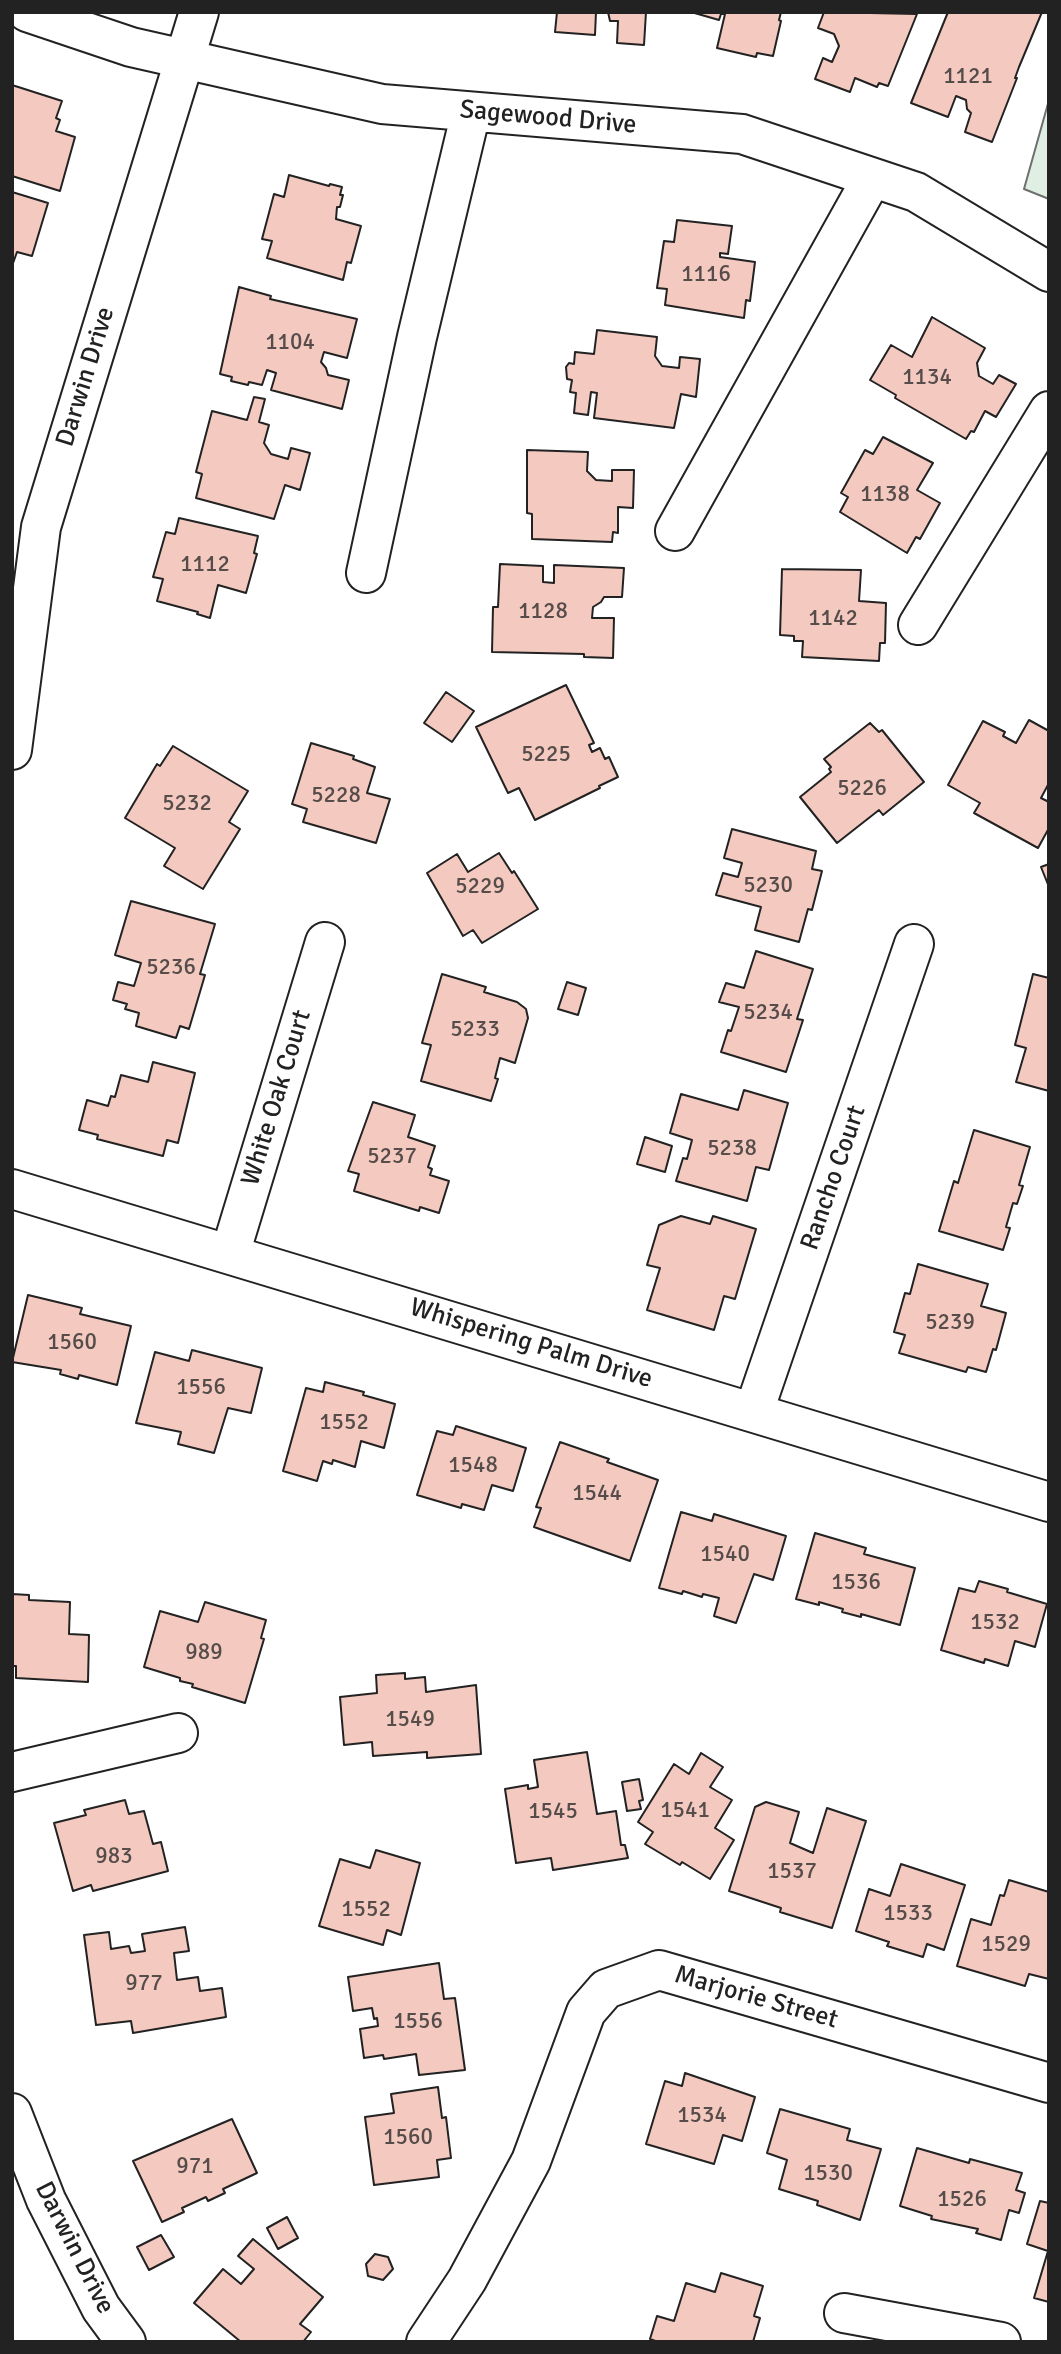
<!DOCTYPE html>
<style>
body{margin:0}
#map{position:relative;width:1061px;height:2354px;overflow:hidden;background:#fff;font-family:Signika,sans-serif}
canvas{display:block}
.frame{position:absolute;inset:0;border:14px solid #222;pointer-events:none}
</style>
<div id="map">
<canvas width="1061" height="2354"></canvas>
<div class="frame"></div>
</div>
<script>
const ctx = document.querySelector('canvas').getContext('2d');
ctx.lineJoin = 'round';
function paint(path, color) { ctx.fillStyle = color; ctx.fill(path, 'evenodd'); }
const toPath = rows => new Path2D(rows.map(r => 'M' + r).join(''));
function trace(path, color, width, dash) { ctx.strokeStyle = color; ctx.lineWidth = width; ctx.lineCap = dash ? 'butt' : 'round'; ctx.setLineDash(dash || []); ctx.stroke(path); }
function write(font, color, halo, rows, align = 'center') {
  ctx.font = font + ' Signika,sans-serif'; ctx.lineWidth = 5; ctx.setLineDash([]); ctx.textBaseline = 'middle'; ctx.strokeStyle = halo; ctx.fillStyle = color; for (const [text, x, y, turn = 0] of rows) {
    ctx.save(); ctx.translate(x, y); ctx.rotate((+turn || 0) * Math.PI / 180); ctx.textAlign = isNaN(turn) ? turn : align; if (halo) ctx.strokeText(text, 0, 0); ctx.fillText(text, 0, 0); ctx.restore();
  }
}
const green = toPath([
 [1049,100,1049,199,1024,189,1049,100]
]);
paint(green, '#e0efe3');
trace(green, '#6f6f6f', 2);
const building = toPath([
 [557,12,596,12,595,35,555,32,557,12],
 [608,12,646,12,644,45,617,43,618,21,610,21,608,12],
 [691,12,781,12,779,20,781,21,773,56,757,53,756,57,717,48,725,14,721,14,719,20,691,12],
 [824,12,917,14,888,86,879,83,877,87,855,78,850,92,815,79,823,58,832,62,839,46,834,34,818,28,824,12],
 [948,12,1042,12,1019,67,1015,78,1017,78,992,142,965,132,971,113,967,109,966,100,956,96,948,117,911,103,948,12],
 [12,85,62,101,56,118,60,120,56,131,75,137,60,191,12,176,12,85],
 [289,175,329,186,330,184,342,187,340,195,343,195,340,207,337,207,336,219,361,226,351,263,347,262,343,280,267,258,272,241,262,239,274,194,284,197,289,175],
 [12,192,48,203,32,256,17,252,12,266,12,192],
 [677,220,732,226,728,254,720,253,720,257,755,262,750,301,746,300,744,318,665,305,667,289,657,288,664,241,674,242,677,220],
 [239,287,271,296,270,299,357,319,347,358,324,352,321,362,326,368,328,375,349,380,342,409,271,390,276,373,267,370,262,385,249,382,248,385,231,381,232,377,220,374,239,287],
 [932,317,985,348,977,363,979,376,993,384,999,375,1016,384,996,417,985,411,974,432,971,431,966,439,895,398,896,395,870,380,891,345,912,357,932,317],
 [597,330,657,337,655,356,662,366,679,368,680,357,700,359,696,397,681,394,674,428,594,418,597,393,591,392,588,415,574,413,576,393,570,392,572,380,567,379,566,367,569,363,574,364,575,352,594,354,597,330],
 [254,397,265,399,259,422,269,425,264,443,271,454,288,459,291,448,310,453,300,490,285,485,274,519,196,498,202,474,196,472,212,411,247,420,254,397],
 [883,437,933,463,917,490,940,503,920,539,916,537,907,553,840,512,848,497,841,493,865,450,873,454,883,437],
 [527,450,588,452,587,471,596,480,612,481,612,470,634,470,633,508,618,507,618,533,613,532,612,542,532,539,532,514,527,513,527,450],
 [179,518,258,536,254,553,257,554,246,593,218,585,210,618,197,614,198,612,157,601,163,579,153,577,166,532,175,534,179,518],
 [500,564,543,566,543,582,554,583,554,565,624,568,622,597,604,597,601,602,593,607,592,618,614,618,613,658,584,657,584,654,492,652,493,607,498,607,500,564],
 [782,569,861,570,859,601,886,603,885,643,880,643,879,661,802,657,803,641,794,641,794,636,780,635,782,569],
 [566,685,594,743,589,745,592,752,600,748,605,759,609,757,618,777,599,786,600,788,535,820,519,788,508,793,476,727,566,685],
 [446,692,474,711,452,742,424,723,446,692],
 [1029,720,1049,731,1049,783,1041,798,1049,802,1049,828,1038,848,974,813,980,803,948,785,983,721,1005,732,1003,736,1016,743,1029,720],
 [870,723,879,732,882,730,924,782,883,815,879,810,837,843,800,797,831,772,829,769,831,767,824,759,870,723],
 [311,743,354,756,353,759,375,767,367,793,390,799,376,843,303,822,307,809,292,804,311,743],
 [173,746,248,791,229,822,240,829,203,889,164,866,175,848,125,818,157,764,160,766,173,746],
 [732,829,816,851,812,869,822,871,812,910,808,909,799,942,755,930,761,907,716,895,723,873,738,877,742,863,724,858,732,829],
 [499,853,512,873,514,871,538,909,482,943,473,930,463,936,427,873,457,854,468,872,499,853],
 [1049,864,1049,887,1041,867,1049,864],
 [131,901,215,924,200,974,205,975,189,1029,180,1026,176,1038,136,1026,139,1013,125,1009,127,1004,113,1000,118,982,134,986,141,963,115,955,131,901],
 [756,951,813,969,797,1019,803,1020,786,1072,721,1052,728,1030,731,1031,739,1007,719,1002,726,983,744,988,756,951],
 [442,974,486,987,484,992,517,1002,526,1009,528,1018,515,1063,500,1058,495,1078,498,1079,491,1101,421,1081,431,1045,422,1043,442,974],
 [1033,974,1049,978,1049,1091,1016,1082,1026,1048,1015,1045,1033,974],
 [567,982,586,988,578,1015,558,1009,567,982],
 [153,1062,195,1073,178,1143,167,1140,163,1156,97,1139,98,1135,79,1130,87,1100,108,1106,111,1096,115,1097,121,1075,148,1082,153,1062],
 [744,1090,788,1103,769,1170,756,1167,747,1201,676,1181,683,1158,687,1159,692,1140,670,1133,681,1094,738,1110,744,1090],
 [373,1102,415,1115,408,1137,435,1146,428,1167,432,1169,430,1175,449,1181,439,1213,420,1207,419,1211,354,1191,359,1174,348,1171,373,1102],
 [974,1130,1030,1147,1019,1185,1023,1186,1017,1204,1013,1203,1006,1227,1010,1228,1003,1250,939,1231,954,1181,958,1183,974,1130],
 [645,1137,672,1146,665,1172,637,1164,645,1137],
 [681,1216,710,1224,713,1216,756,1229,735,1299,724,1296,714,1330,647,1310,660,1268,647,1265,659,1225,681,1216],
 [918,1264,988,1284,981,1306,1006,1313,996,1350,993,1349,986,1372,968,1367,966,1372,899,1353,905,1335,894,1332,905,1293,910,1294,918,1264],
 [28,1295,82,1308,80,1314,131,1326,117,1385,79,1375,78,1379,60,1374,61,1370,12,1362,28,1295],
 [192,1350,262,1368,251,1413,228,1408,214,1453,178,1444,181,1432,136,1423,155,1352,189,1361,192,1350],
 [325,1382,364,1392,363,1395,395,1404,384,1448,361,1441,355,1467,333,1460,332,1464,323,1461,317,1481,283,1471,306,1388,323,1392,325,1382],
 [456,1426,526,1448,513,1491,492,1485,484,1510,462,1504,461,1508,417,1495,437,1431,453,1435,456,1426],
 [560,1442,609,1459,607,1462,658,1480,630,1561,534,1527,541,1508,536,1507,560,1442],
 [681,1512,712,1521,714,1514,786,1536,773,1580,754,1574,736,1623,714,1616,719,1598,703,1594,702,1597,683,1591,682,1594,659,1588,681,1512],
 [815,1533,866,1548,864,1554,915,1568,900,1625,861,1614,861,1617,842,1612,843,1609,819,1602,819,1605,796,1599,815,1533],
 [979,1581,1008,1589,1007,1592,1047,1604,1035,1647,1015,1641,1008,1666,985,1659,984,1663,941,1650,959,1588,975,1592,979,1581],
 [12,1594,29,1595,29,1600,70,1602,69,1634,89,1635,88,1682,16,1678,16,1666,12,1666,12,1594],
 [205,1602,266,1620,261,1638,264,1639,245,1703,192,1687,193,1684,180,1681,180,1678,144,1667,160,1611,198,1622,205,1602],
 [405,1673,405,1679,425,1677,426,1692,476,1685,481,1754,427,1758,427,1752,373,1756,372,1742,344,1745,340,1697,377,1693,376,1675,405,1673],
 [587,1752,597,1814,616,1811,621,1845,625,1845,628,1858,553,1870,551,1858,516,1863,505,1789,528,1785,528,1789,538,1787,534,1760,587,1752],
 [701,1753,723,1767,710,1787,732,1800,715,1828,734,1840,710,1879,682,1862,680,1865,645,1844,653,1832,638,1822,674,1764,689,1774,701,1753],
 [639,1779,643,1800,639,1801,641,1809,627,1811,622,1782,639,1779],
 [125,1800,129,1814,144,1811,153,1844,161,1842,168,1871,93,1891,91,1885,73,1891,54,1823,86,1815,84,1810,125,1800],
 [766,1802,799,1812,790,1843,813,1853,827,1808,866,1821,832,1928,780,1912,781,1908,729,1891,755,1807,766,1802],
 [376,1850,420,1863,401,1935,387,1930,383,1945,319,1926,340,1859,370,1868,376,1850],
 [901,1864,965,1885,944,1950,927,1944,923,1957,887,1946,889,1942,856,1931,869,1889,890,1896,901,1864],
 [1009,1880,1049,1892,1049,1979,1029,1974,1025,1986,957,1966,971,1919,991,1925,1000,1895,1004,1896,1009,1880],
 [185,1927,189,1951,174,1953,177,1980,198,1977,200,1991,222,1988,226,2017,133,2033,131,2021,96,2025,84,1935,109,1932,111,1949,129,1946,131,1953,145,1951,142,1934,185,1927],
 [439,1963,444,1999,455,1998,465,2070,419,2075,416,2054,384,2059,383,2055,364,2058,360,2029,378,2026,377,2018,374,2019,372,2008,353,2011,348,1977,439,1963],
 [685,2073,755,2097,742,2141,723,2135,714,2164,646,2144,665,2081,682,2086,685,2073],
 [438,2087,442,2118,446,2117,451,2158,437,2160,439,2177,374,2185,365,2117,394,2113,391,2094,438,2087],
 [780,2109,850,2129,847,2140,881,2149,860,2220,817,2205,818,2201,779,2189,787,2160,767,2153,780,2109],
 [232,2119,257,2173,223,2189,225,2193,208,2201,206,2197,182,2208,184,2212,162,2222,133,2161,232,2119],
 [917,2148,969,2163,970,2159,1022,2173,1016,2190,1025,2193,1019,2213,1009,2210,1001,2240,976,2233,978,2229,931,2219,932,2216,900,2206,917,2148],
 [1040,2201,1049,2203,1049,2302,1034,2298,1048,2251,1027,2244,1040,2201],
 [287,2217,298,2238,278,2249,267,2228,287,2217],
 [161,2235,174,2257,149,2270,137,2247,161,2235],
 [253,2239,323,2297,300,2324,311,2332,303,2342,241,2342,194,2303,223,2269,241,2284,254,2269,238,2256,253,2239],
 [375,2254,388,2257,393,2269,383,2280,368,2276,366,2264,375,2254],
 [721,2273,763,2286,754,2316,760,2318,753,2342,658,2342,650,2339,657,2316,674,2321,686,2283,715,2292,721,2273]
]);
paint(building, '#f3c9c0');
trace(building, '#222', 2);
const minor = toPath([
 [27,12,131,47,382,104,742,134,916,192,1049,272],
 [675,531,872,178],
 [366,573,417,337,471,112],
 [918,625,1049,411],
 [12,750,41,527,199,12],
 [12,1189,1049,1502],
 [230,1254,325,942],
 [754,1411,914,944],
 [12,1772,178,1733],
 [12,2113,46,2200,101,2308,126,2342],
 [844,2313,1001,2342],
 [426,2342,467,2280,531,2161,586,2012,606,1989,659,1970,1049,2083]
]);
trace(minor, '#222', 42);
trace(minor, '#fff', 38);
write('23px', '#564c4a', null, [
 ["1121",968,77],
 ["1116",706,275],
 ["1104",290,343],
 ["1134",927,378],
 ["1138",885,495],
 ["1112",205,565],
 ["1128",543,612],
 ["1142",833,619],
 ["5225",546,755],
 ["5226",862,789],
 ["5228",336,796],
 ["5232",187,804],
 ["5230",768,886],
 ["5229",480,887],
 ["5236",171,968],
 ["5234",768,1013],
 ["5233",475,1030],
 ["5238",732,1149],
 ["5237",392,1157],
 ["5239",950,1323],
 ["1560",72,1343],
 ["1556",201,1388],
 ["1552",344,1423],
 ["1548",473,1466],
 ["1544",597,1494],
 ["1540",725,1555],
 ["1536",856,1583],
 ["1532",995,1623],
 ["989",204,1653],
 ["1549",410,1720],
 ["1541",685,1811],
 ["1545",553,1812],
 ["983",114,1857],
 ["1537",792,1872],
 ["1552",366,1910],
 ["1533",908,1914],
 ["1529",1006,1945],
 ["977",144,1984],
 ["1556",418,2022],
 ["1534",702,2116],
 ["1560",408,2138],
 ["971",195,2167],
 ["1530",828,2174],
 ["1526",962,2200]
]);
write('26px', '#222', '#fff', [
 ["Sagewood Drive",548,118,5],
 ["Darwin Drive",86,377,-73],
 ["White Oak Court",277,1098,-73],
 ["Rancho Court",834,1178,-71],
 ["Whispering Palm Drive",531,1344,17],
 ["Marjorie Street",756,1998,16],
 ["Darwin Drive",74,2248,63]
]);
</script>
